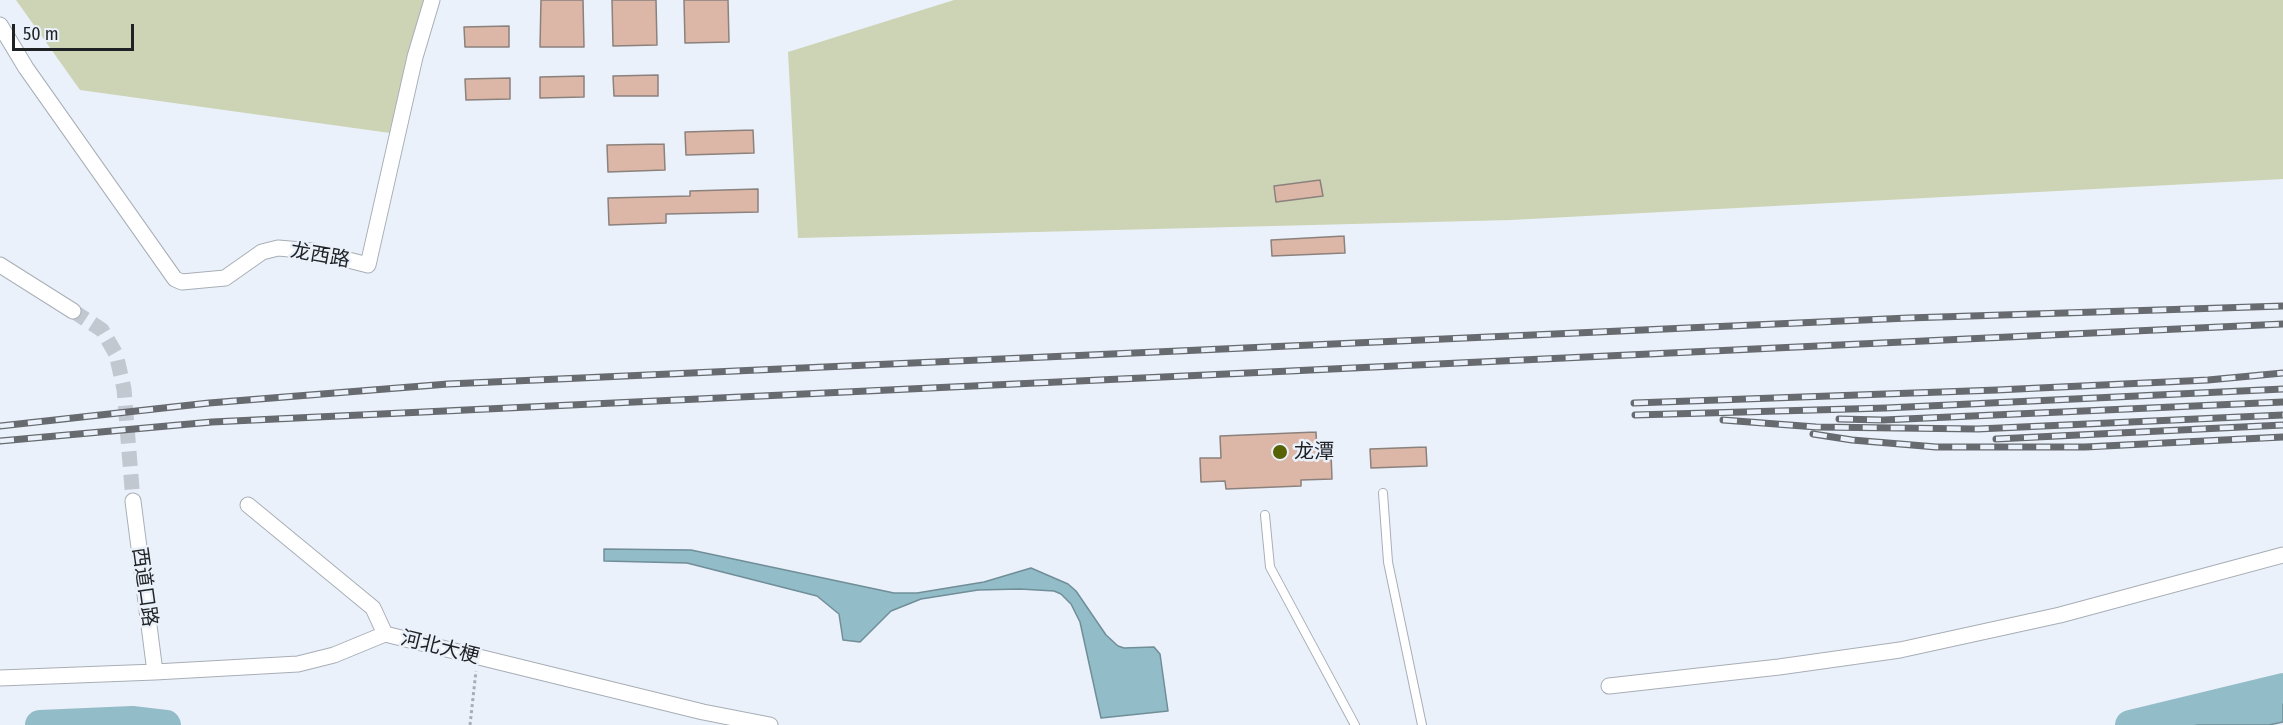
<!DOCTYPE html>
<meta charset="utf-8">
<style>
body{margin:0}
#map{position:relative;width:2283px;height:725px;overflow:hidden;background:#ebf1fa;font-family:"Fira Sans Condensed",sans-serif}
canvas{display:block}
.scale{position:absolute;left:12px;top:24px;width:122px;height:27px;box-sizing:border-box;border:3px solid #1f2225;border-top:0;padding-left:8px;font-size:18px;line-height:21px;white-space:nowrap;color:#1f2225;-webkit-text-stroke:4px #ebf1fa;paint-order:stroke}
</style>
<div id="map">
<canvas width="2283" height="725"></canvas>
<div class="scale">50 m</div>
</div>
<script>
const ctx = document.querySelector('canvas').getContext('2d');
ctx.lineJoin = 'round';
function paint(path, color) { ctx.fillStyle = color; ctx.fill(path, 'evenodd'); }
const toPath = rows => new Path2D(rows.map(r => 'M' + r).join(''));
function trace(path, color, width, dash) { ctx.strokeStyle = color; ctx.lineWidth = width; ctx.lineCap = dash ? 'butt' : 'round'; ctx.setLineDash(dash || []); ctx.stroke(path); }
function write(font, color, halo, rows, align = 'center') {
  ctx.font = font + ' "Fira Sans Condensed","Noto Sans SC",sans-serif'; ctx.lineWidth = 5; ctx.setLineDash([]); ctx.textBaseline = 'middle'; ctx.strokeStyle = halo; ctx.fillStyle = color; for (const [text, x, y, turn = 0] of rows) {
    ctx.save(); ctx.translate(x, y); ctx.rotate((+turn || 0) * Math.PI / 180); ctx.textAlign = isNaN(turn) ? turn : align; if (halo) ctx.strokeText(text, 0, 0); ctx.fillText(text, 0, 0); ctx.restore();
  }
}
paint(toPath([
 [16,0,424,0,390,133,80,90],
 [954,0,2283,0,2283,179,1511,220,798,238,788,52]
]), '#ccd4b5');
const water = toPath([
 [604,549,691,550,894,593,917,593,984,582,1031,568,1068,584,1076,591,1106,635,1118,646,1124,648,1154,647,1160,654,1168,711,1101,718,1080,622,1071,604,1061,594,1054,591,1020,589,978,590,921,599,891,611,860,642,843,640,839,614,817,596,687,563,604,561,604,549],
 [2283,689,2283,722,2269,725,2133,725,2283,689]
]);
paint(water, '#93bcc9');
trace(water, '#708e98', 1.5);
trace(toPath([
 [40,725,132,721,166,725],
 [2130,725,2283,688]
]), '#93bcc9', 30);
const building = toPath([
 [541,0,583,0,584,47,540,47,541,0],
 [612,0,656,0,657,45,613,46,612,0],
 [684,0,728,0,729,42,685,43,684,0],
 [509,26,509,47,465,47,464,27,509,26],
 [658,75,658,96,614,96,613,76,658,75],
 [584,76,584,97,540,98,540,77,584,76],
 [510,78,510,99,466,100,465,79,510,78],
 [753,130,754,153,686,155,685,132,753,130],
 [664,144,665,170,608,172,607,145,664,144],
 [1320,180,1323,196,1276,202,1274,186,1320,180],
 [758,189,758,212,666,214,666,223,609,225,608,198,690,196,690,191,758,189],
 [1344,236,1345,253,1272,256,1271,240,1344,236],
 [1316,432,1317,454,1331,453,1332,479,1301,480,1301,486,1226,489,1225,481,1201,482,1200,458,1221,458,1220,436,1316,432],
 [1426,447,1427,466,1371,468,1370,449,1426,447]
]);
paint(building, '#dcb7a7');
trace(building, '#8b817d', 1.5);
trace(toPath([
 [73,311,102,330,116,354,124,389,133,501]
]), '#c2c8cf', 15, [15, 8]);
const service = toPath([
 [1383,493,1388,562,1422,725],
 [1265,515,1270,567,1355,725]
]);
const minor = toPath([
 [0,25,26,68,175,279,182,282,225,278,262,252,278,248,313,251,368,265,415,57,432,0],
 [0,265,73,311],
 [133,501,155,672],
 [248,505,373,608,385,634],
 [0,678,155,672,298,664,334,655,385,634,703,712,770,725],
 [1609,686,1779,667,1900,650,2060,615,2283,555]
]);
trace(service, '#a8aeb6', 10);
trace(minor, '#a8aeb6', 17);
trace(toPath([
 [470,725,476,671]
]), '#a8adb4', 3, [3, 3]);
trace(service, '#fff', 8);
trace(minor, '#fff', 15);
const rail = toPath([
 [1634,403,1997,390,2208,380,2283,373],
 [1635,415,1886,408,2283,389],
 [1839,419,1883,420,2283,402],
 [1723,420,1816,427,1978,429,2283,415],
 [0,426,209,403,448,384,1908,318,2283,306],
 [1813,434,1852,440,1936,447,2085,447,2283,437],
 [1996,439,2283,425],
 [0,441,212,422,2283,324]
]);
trace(rail, '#676b70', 7);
trace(rail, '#ebf1fa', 4.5, [14]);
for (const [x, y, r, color] of [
 [1280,452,8,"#576203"]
]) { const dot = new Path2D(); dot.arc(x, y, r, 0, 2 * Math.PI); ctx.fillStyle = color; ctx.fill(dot); trace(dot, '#ebf1fa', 2); }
write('20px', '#1f2225', '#ebf1fa', [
 ["龙西路",320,256,10],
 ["西道口路",144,587,82],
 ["河北大梗",440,648,14]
]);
write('20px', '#1f2225', '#ebf1fa', [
 ["龙潭",1294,452]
], 'left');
</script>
